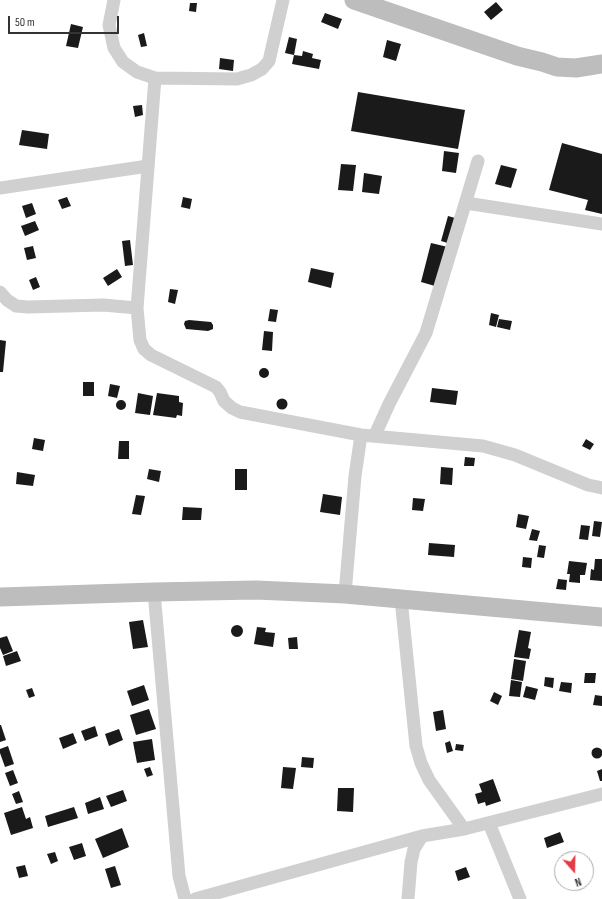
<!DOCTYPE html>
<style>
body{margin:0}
#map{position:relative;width:602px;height:899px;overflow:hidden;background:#fff;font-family:"Sofia Sans Condensed",sans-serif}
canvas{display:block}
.north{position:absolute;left:554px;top:851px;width:40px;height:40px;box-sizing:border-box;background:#fff;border:1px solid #adadad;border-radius:50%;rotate:160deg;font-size:11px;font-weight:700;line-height:16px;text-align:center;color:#333}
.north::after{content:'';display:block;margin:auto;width:14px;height:18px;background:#e63946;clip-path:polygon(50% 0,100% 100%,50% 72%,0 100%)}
.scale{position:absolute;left:8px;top:16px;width:111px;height:18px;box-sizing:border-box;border:2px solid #333;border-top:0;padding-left:5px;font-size:12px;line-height:14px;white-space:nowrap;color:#333;-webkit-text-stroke:3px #fff;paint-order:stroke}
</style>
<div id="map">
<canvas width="602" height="899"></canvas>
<div class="north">N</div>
<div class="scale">50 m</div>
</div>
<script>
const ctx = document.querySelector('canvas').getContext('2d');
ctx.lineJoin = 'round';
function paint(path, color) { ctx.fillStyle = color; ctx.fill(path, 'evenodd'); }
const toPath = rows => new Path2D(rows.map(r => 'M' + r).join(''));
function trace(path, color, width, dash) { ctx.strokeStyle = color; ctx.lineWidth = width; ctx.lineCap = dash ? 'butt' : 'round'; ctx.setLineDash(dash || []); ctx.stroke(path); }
paint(toPath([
 [496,2,503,10,491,20,484,12],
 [190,3,197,3,196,12,189,11],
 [325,13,342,19,338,29,321,22],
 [71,24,83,27,78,48,66,46],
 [144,33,147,46,141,47,138,35],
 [289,37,297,39,294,55,302,56,303,51,313,54,312,58,321,60,319,69,292,64,294,55,285,53],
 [387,40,401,44,396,61,383,57],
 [220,58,234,60,233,71,219,69],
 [358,92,465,110,458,149,351,131],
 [142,105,143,115,135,117,133,106],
 [22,130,49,134,47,149,19,145],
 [562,143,602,154,602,214,585,210,588,200,549,190],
 [444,151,459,153,456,173,442,171],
 [341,164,356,165,353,191,338,190],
 [501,165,517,169,511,188,495,184],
 [364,173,382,176,379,194,362,192],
 [67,197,71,206,62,209,58,200],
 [183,197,192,199,190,209,181,207],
 [32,203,36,214,26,218,22,206],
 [448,216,462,220,454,245,441,241],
 [35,221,39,230,25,236,21,226],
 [130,240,133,265,125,266,122,241],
 [431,243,452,248,442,288,421,282],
 [33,246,36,258,27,260,24,248],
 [311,268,334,273,331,288,308,282],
 [117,269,122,277,108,286,103,278],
 [36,277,40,287,33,290,29,280],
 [170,289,178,290,175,304,168,302],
 [270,309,278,310,276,322,268,321],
 [491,313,499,315,496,327,489,325],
 [499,319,512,321,510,330,497,327],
 [189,320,211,322,213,325,213,329,208,331,186,329,184,324,185,321],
 [264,331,273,332,272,351,262,350],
 [0,340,6,341,3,372,0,372],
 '259 373a5 5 0 1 1 10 0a5 5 0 1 1-10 0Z',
 [83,382,94,382,94,396,83,396],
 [110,384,120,386,117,398,108,396],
 [432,388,458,391,456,405,430,402],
 [138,393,153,396,150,415,135,413],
 [157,393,179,396,179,402,183,403,182,416,177,415,176,418,153,415],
 '276.5 404a5.5 5.5 0 1 1 11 0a5.5 5.5 0 1 1-11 0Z',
 '116 405a5 5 0 1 1 10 0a5 5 0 1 1-10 0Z',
 [34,438,45,440,43,451,32,449],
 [586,439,594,444,590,450,582,446],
 [119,441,129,441,129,459,118,459],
 [465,457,475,458,474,466,464,466],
 [441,467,453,468,452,485,440,484],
 [149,469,161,471,159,482,147,479],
 [235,469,247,469,247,490,235,490],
 [17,472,35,475,33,486,16,484],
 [323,494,342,497,340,515,320,512],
 [136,495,145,496,141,515,132,514],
 [413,498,425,499,423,511,412,510],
 [183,507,202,508,201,520,182,520],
 [518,514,529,516,526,529,516,527],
 [594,521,602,522,600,537,592,536],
 [581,525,590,526,588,540,579,539],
 [532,529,540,531,537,541,529,540],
 [429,543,455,545,454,557,428,555],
 [539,545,546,546,544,558,537,557],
 [523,557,532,558,531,568,522,567],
 [595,559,602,559,602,581,590,580,591,569,594,570],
 [569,561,587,563,585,575,580,575,580,583,569,582,570,574,567,574],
 [558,579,567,580,566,590,556,589],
 [143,620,148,647,133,649,129,622],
 '231 631a6 6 0 1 1 12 0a6 6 0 1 1-12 0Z',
 [257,627,266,628,265,632,275,633,273,647,254,644],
 [519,630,531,632,528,648,531,649,529,659,514,657],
 [7,636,13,651,3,655,0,648,0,638],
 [297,637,298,649,289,649,288,638],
 [17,651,21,661,6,666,3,656],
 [514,659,526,661,523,681,511,679],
 [585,673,596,673,595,683,584,683],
 [545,677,554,678,553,688,544,686],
 [511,680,522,682,520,697,509,696],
 [561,682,572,683,571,693,559,691],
 [144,685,149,700,132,706,127,691],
 [526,686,538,689,535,700,523,697],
 [32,688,35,696,29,698,26,690],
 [494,692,502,696,498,705,490,701],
 [595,695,602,696,602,706,593,705],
 [149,709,156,729,136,735,130,715],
 [443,710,446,729,436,731,433,712],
 [0,725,1,725,6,740,0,742],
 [95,726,98,736,85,741,81,731],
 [119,729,123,740,109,746,105,734],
 [73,733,77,743,63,749,59,738],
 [152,739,155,760,137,763,133,742],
 [450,741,453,751,447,753,445,743],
 [456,744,464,745,463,751,455,750],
 [8,746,14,764,5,767,0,753,0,749],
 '591.5 753a5.5 5.5 0 1 1 11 0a5.5 5.5 0 1 1-11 0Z',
 [302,757,314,758,313,768,301,767],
 [150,767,153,775,147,777,144,769],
 [283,767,296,768,293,789,281,788],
 [602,769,602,781,600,781,597,771],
 [13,770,18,783,10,786,5,773],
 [493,779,501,801,486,806,485,802,478,804,475,794,482,792,479,784],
 [338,788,354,788,353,812,337,811],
 [123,790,127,801,111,807,106,796],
 [19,791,23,802,16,804,12,794],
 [100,797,104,809,88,814,85,803],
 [22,807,26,819,30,817,33,828,11,835,4,813],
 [74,807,78,818,48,827,45,816],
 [122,828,129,847,103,858,95,839],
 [560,832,564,842,547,848,544,838],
 [82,843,86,856,74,860,69,847],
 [55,852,58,861,51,864,47,854],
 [25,865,28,876,19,878,16,867],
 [115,866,121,885,111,888,105,869],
 [466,867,470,877,458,881,455,871]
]), '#1a1a1a');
trace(toPath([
 [114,0,109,25,114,48,123,62,137,72,155,78],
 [283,0,269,61,262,69,251,75,237,79,155,78,137,308,140,340,144,349,151,355,216,387,220,392,224,401,232,408,240,412,361,435,483,446,515,455,588,485,602,488],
 [0,188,148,166],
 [466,203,602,224],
 [0,292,7,300,16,306,28,307,103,305,137,308],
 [375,435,389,404,426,333,478,161],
 [154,592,179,876,185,899],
 [345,594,355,476,361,435],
 [401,599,416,746,421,763,429,780,464,829],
 [489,823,520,899],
 [195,899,422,836,464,829,602,794],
 [408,899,411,862,414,849,422,836]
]), '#d0d0d0', 13);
trace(toPath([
 [354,0,517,56,542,62,557,67,576,68,602,64],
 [0,597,154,592,256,590,345,594,602,617]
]), '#bdbdbd', 19);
</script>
